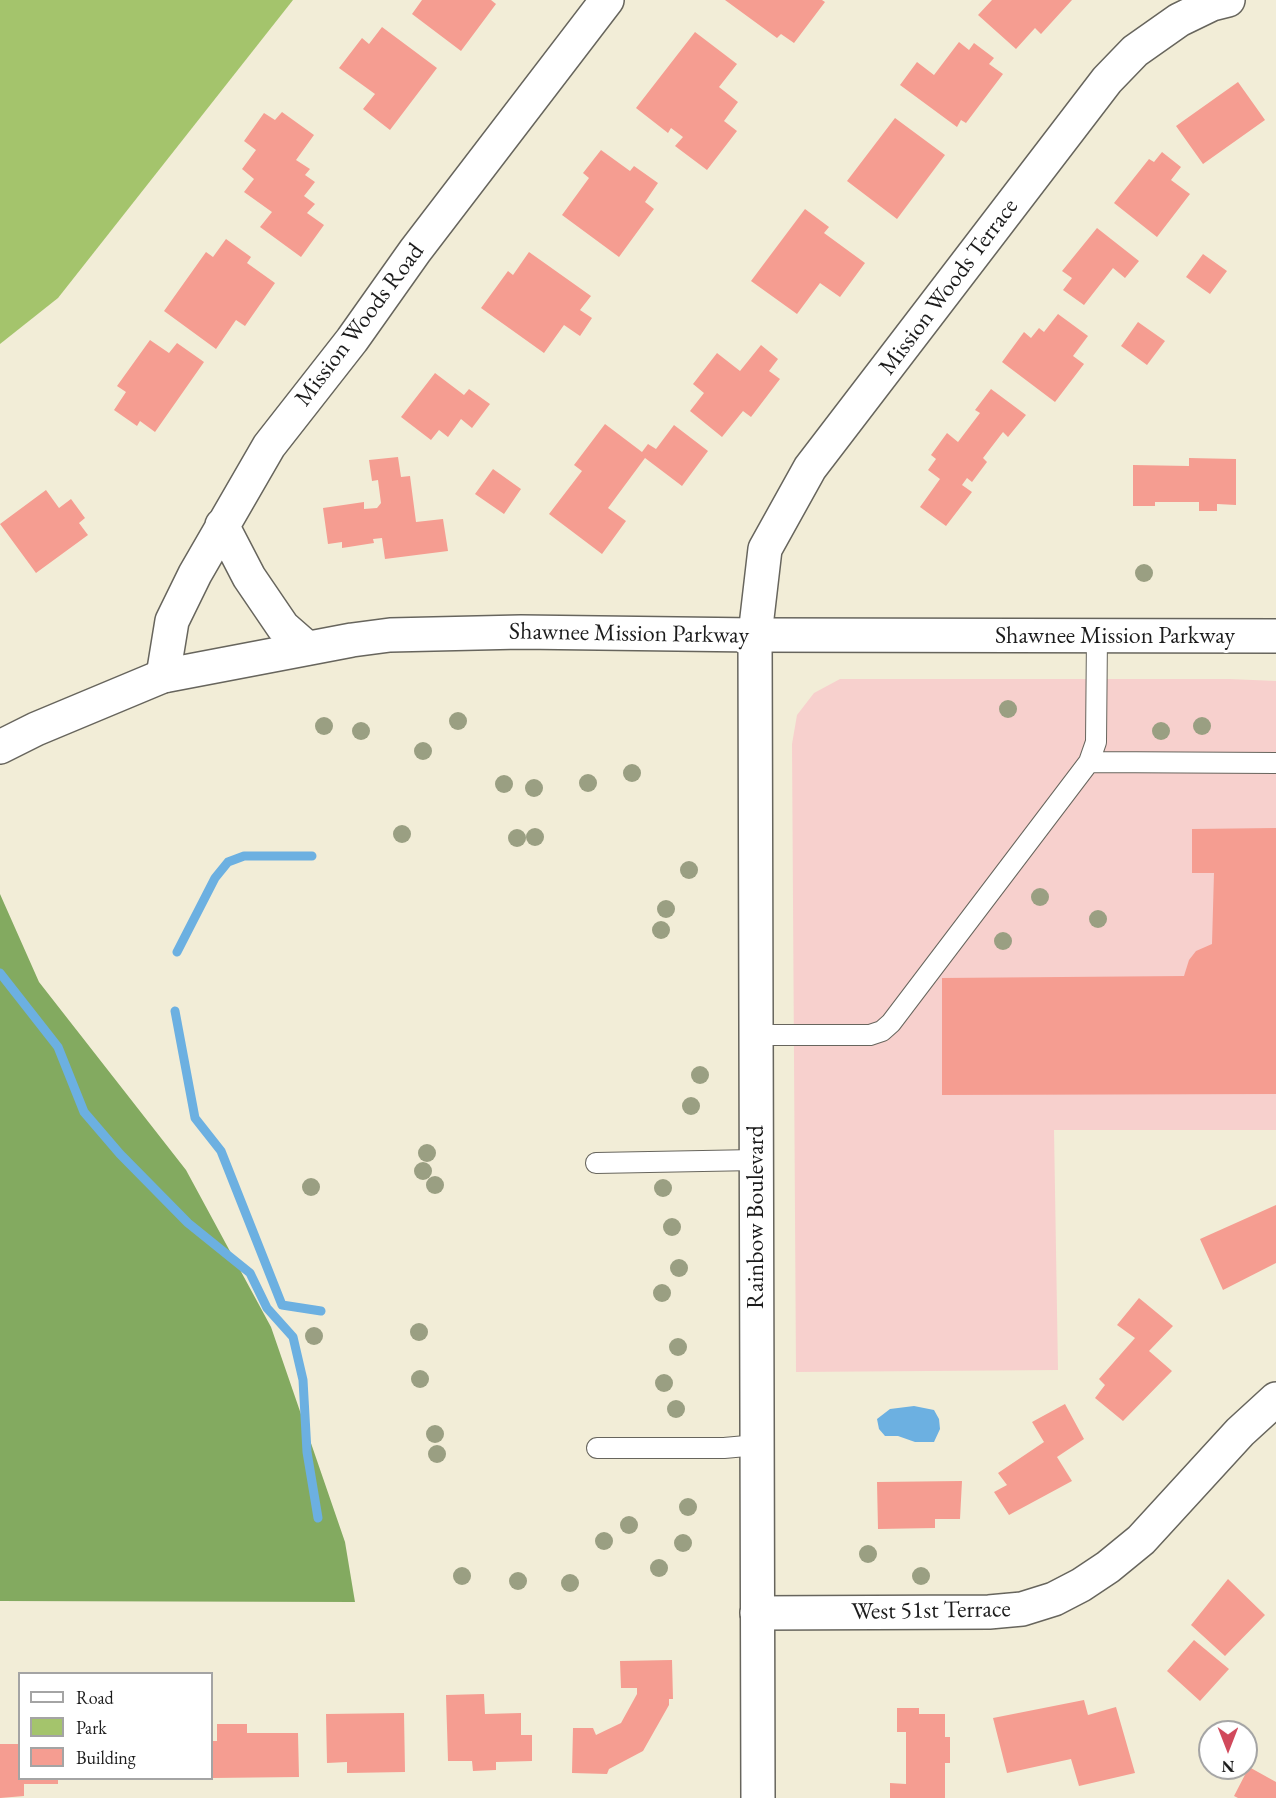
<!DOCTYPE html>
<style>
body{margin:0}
#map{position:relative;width:1276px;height:1798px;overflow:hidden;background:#f2edd7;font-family:"EB Garamond",serif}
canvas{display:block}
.legend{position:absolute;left:18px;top:1672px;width:195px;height:108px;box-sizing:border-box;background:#fff;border:2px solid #a4a4a4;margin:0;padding:8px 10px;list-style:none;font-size:18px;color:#1c1c1c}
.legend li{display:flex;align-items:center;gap:12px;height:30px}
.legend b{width:30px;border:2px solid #a4a4a4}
.north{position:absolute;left:1198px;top:1720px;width:60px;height:60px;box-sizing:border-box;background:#fff;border:2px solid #a4a4a4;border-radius:50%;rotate:180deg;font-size:16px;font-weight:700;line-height:24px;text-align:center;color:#1c1c1c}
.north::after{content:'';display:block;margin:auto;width:21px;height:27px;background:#d1495b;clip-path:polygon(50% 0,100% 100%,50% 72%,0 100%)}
</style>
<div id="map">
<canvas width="1276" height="1798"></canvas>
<ul class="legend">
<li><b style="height:8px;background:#fff"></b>Road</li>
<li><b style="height:16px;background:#a4c46c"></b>Park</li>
<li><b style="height:16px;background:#f59d91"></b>Building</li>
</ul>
<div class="north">N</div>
</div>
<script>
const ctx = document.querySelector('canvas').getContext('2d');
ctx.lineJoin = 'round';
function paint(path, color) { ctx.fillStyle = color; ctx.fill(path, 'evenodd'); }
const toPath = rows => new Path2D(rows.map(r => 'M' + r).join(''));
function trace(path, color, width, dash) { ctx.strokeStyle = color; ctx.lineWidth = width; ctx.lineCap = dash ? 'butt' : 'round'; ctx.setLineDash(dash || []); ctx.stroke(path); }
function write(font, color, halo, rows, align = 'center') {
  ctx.font = font + ' "EB Garamond",serif'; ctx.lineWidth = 6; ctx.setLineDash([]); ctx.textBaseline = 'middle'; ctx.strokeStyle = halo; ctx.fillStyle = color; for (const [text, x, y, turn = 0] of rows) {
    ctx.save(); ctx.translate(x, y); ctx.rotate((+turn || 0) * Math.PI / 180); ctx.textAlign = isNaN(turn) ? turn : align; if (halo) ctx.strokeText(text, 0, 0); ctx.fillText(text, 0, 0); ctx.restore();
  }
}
paint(toPath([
 [840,679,1230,679,1276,681,1276,1130,1054,1130,1058,1370,796,1372,792,744,797,715,814,693]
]), '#f7d0cd');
paint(toPath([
 [0,0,293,0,58,298,0,344]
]), '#a4c46c');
paint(toPath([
 [0,894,39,982,186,1170,271,1327,345,1542,355,1602,0,1601]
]), '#83aa60');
paint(toPath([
 [914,1406,934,1410,939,1419,940,1429,934,1442,915,1442,898,1436,885,1436,879,1429,877,1419,890,1409]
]), '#6cb0e1');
trace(toPath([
 [177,952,215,878,228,862,244,856,312,856],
 [0,973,58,1047,84,1112,120,1154,188,1223,250,1273,267,1308,293,1337,303,1380,307,1452,318,1518],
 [175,1011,195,1118,221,1151,282,1305,321,1311]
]), '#6cb0e1', 9);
paint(toPath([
 [422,0,491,0,496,4,461,51,412,14],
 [725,0,822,0,825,2,794,43,781,34,777,38],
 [992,0,1072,0,1041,34,1035,28,1016,49,978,15],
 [382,27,437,68,390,130,363,109,375,94,339,68,362,38,369,44],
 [695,32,737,64,719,87,738,102,724,121,737,131,707,170,675,146,683,137,671,128,668,133,636,108],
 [959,42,969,50,974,43,994,58,989,64,1003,74,966,123,961,120,957,127,900,85,917,62,934,75],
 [1238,82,1265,120,1203,164,1176,126],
 [282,112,314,135,296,160,310,169,305,175,315,182,304,196,315,204,307,213,324,225,301,257,260,227,272,212,244,192,254,179,242,169,256,150,244,141,264,113,275,120],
 [895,118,945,155,897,219,847,181],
 [601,150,630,171,634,166,658,183,645,202,654,209,619,257,562,215,589,178,583,173],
 [1162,152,1181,167,1171,180,1190,194,1157,237,1114,203,1149,159,1154,162],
 [805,209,829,227,824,233,865,263,840,297,820,283,797,314,751,281],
 [1097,228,1139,261,1125,278,1113,268,1084,305,1063,290,1072,278,1062,271],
 [226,239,251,257,247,263,275,283,245,326,236,320,216,349,164,311,206,252,213,257],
 [529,252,591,296,580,310,592,318,580,336,564,325,544,353,481,308,508,271,513,275],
 [1203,254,1227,271,1210,294,1186,277],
 [1058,314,1088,336,1073,356,1084,364,1055,402,1002,362,1024,332,1031,338,1039,328,1044,332],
 [1138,322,1165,341,1147,365,1121,346],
 [150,340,169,353,177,343,204,362,155,432,140,421,137,426,114,410,126,392,117,386],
 [761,345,778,359,769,371,780,379,751,417,743,411,722,437,690,411,704,393,693,384,717,353,740,371],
 [435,373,464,395,469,389,490,404,472,428,461,419,448,437,439,430,431,440,401,417],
 [991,389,1026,415,1008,437,1003,432,983,458,987,462,972,482,967,478,962,485,972,492,946,526,920,507,940,479,928,470,936,459,931,455,947,433,958,442,980,413,975,410],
 [605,424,642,452,648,444,656,449,674,425,708,451,682,486,645,458,608,508,626,521,602,554,549,514,582,471,574,465],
 [398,457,401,477,410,476,416,522,443,519,448,551,385,559,382,538,373,539,374,543,342,548,342,542,328,544,323,508,364,502,364,509,377,508,381,503,378,480,372,481,369,460],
 [1189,458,1236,459,1236,505,1217,504,1217,511,1199,511,1199,502,1155,502,1155,506,1133,506,1133,465,1189,466],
 [493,469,521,489,504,514,475,494],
 [46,490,59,508,71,499,85,518,79,523,88,535,36,573,0,524],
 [1276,828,1276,1094,942,1095,942,978,1184,976,1189,960,1196,951,1212,944,1214,873,1192,873,1192,829],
 [1276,1205,1276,1263,1223,1290,1200,1239],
 [1139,1298,1173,1326,1149,1351,1172,1371,1123,1421,1095,1398,1105,1385,1099,1379,1135,1338,1117,1325],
 [1065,1404,1084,1439,1057,1457,1072,1481,1009,1515,994,1492,1007,1485,998,1473,1044,1442,1032,1422],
 [962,1481,960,1519,935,1519,935,1528,878,1529,877,1482],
 [1228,1579,1265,1615,1225,1656,1191,1625],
 [1194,1640,1229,1669,1200,1701,1167,1671],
 [672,1660,673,1699,669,1699,669,1705,643,1751,609,1769,607,1774,572,1773,573,1728,593,1728,596,1735,621,1723,637,1694,637,1688,621,1688,620,1661],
 [484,1694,485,1714,521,1713,521,1735,532,1735,532,1761,496,1762,496,1770,473,1771,472,1761,448,1761,446,1695],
 [1084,1700,1088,1715,1116,1707,1135,1773,1079,1786,1071,1759,1007,1773,993,1718],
 [897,1708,919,1708,919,1714,945,1714,945,1737,950,1737,950,1763,945,1763,945,1798,890,1798,890,1783,906,1784,906,1732,897,1732],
 [404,1713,405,1772,347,1773,347,1762,327,1763,326,1714],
 [217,1724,247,1724,247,1733,298,1733,299,1777,212,1778,212,1741,217,1741],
 [0,1744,20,1744,20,1778,58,1778,58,1784,24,1784,24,1796,0,1798],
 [1249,1767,1276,1782,1276,1798,1238,1798,1234,1796]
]), '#f59d91');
const service = toPath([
 [1097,636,1096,742,1089,762,1276,763],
 [756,1035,870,1035,882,1031,891,1023,1089,762],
 [596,1163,756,1160],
 [597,1448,724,1448,757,1445]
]);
const minor = toPath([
 [222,525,249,577,283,627,307,648],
 [755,635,765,549,810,468,1107,80,1135,51,1179,20,1212,4,1228,0],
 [163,676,172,621,195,574,269,446,352,340,415,251,607,0],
 [757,1613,989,1612,1022,1609,1054,1599,1081,1585,1108,1567,1141,1540,1240,1432,1276,1399]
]);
const primary = toPath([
 [755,635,758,1798]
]);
const trunk = toPath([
 [0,747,36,729,163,676,352,640,390,635,521,632,755,635,1276,636]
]);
trace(service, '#67655d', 22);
trace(minor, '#67655d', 36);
trace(primary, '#67655d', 36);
trace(trunk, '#67655d', 36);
trace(service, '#fff', 20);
trace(minor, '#fff', 33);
trace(primary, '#fff', 33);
trace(trunk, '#fff', 33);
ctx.fillStyle = '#9a9f82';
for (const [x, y] of [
 [1144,573],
 [1008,709],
 [458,721],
 [324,726],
 [1202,726],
 [361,731],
 [1161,731],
 [423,751],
 [632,773],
 [588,783],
 [504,784],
 [534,788],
 [402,834],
 [535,837],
 [517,838],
 [689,870],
 [1040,897],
 [666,909],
 [1098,919],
 [661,930],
 [1003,941],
 [700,1075],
 [691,1106],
 [427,1153],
 [423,1171],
 [435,1185],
 [311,1187],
 [663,1188],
 [672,1227],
 [679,1268],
 [662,1293],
 [419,1332],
 [314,1336],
 [678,1347],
 [420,1379],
 [664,1383],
 [676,1409],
 [435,1434],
 [437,1454],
 [688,1507],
 [629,1525],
 [604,1541],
 [683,1543],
 [868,1554],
 [659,1568],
 [462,1576],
 [921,1576],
 [518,1581],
 [570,1583]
]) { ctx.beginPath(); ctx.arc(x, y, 9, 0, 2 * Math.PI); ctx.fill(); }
write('24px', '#1c1c1c', '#fff', [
 ["Mission Woods Terrace",949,287,-53],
 ["Mission Woods Road",360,325,-53],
 ["Shawnee Mission Parkway",629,634,1],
 ["Shawnee Mission Parkway",1115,636],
 ["Rainbow Boulevard",756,1217,-90],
 ["West 51st Terrace",931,1611,-1]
]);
</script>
